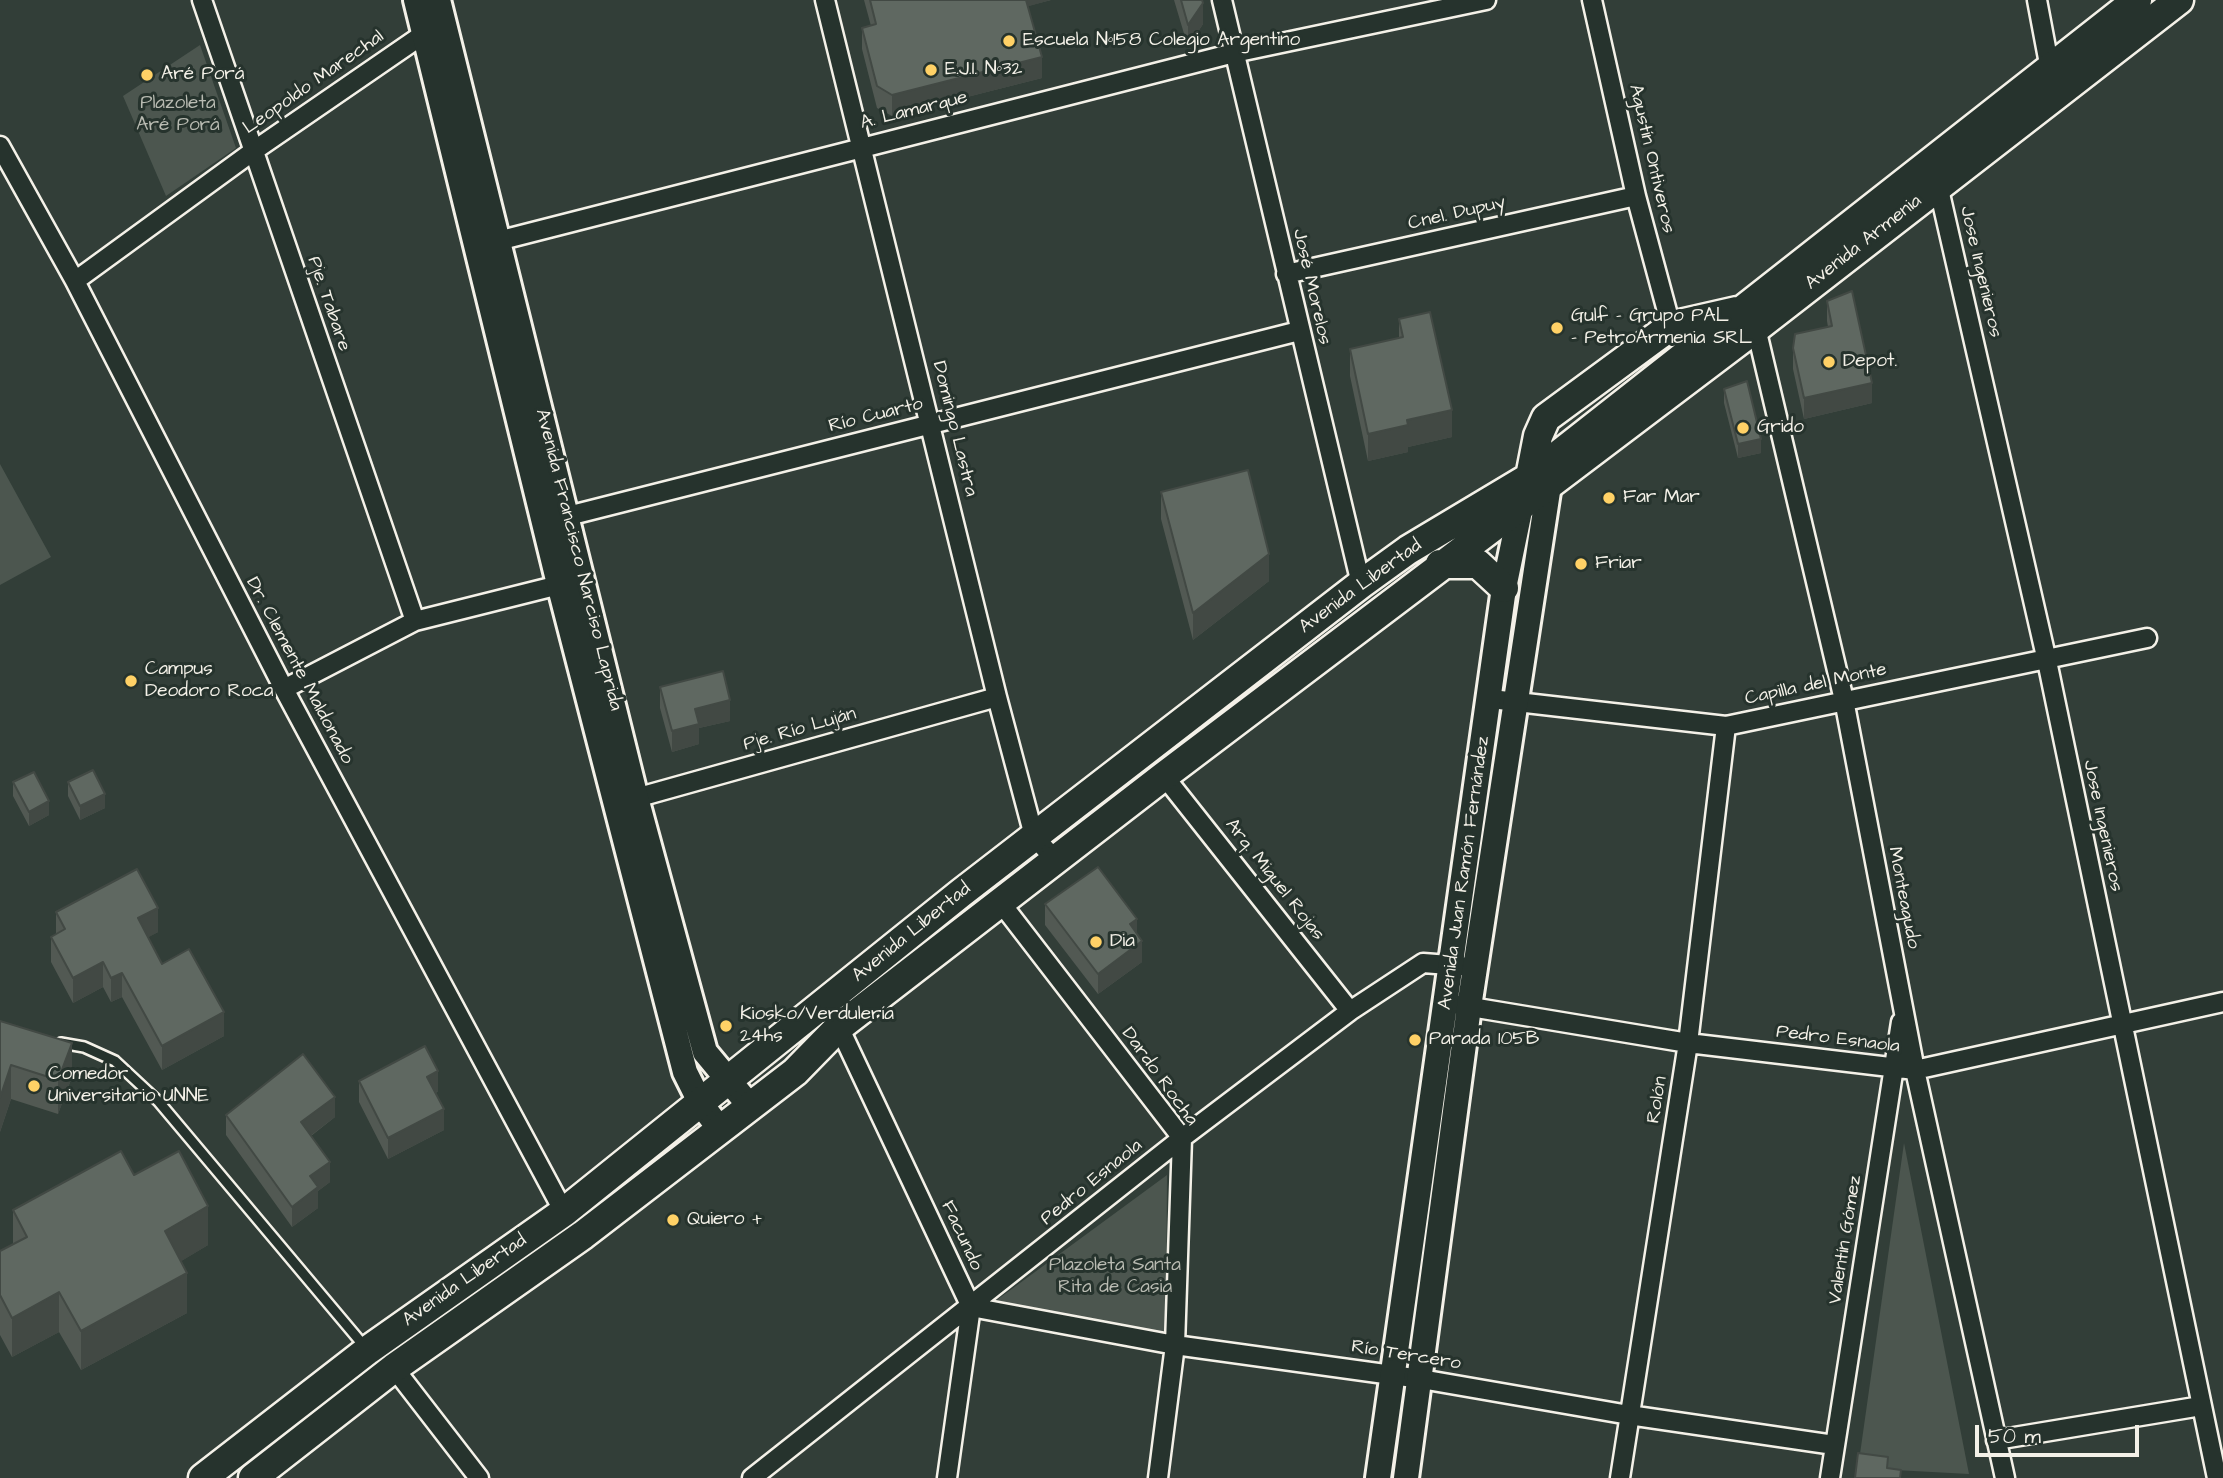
<!DOCTYPE html>
<meta charset="utf-8">
<style>
body{margin:0}
#map{position:relative;width:2223px;height:1478px;overflow:hidden;background:#323e38;font-family:"Architects Daughter",sans-serif}
canvas{display:block}
.scale{position:absolute;left:1975px;top:1425px;width:164px;height:32px;box-sizing:border-box;border:4px solid #f4f1e8;border-top:0;padding-left:9px;font-size:21px;line-height:24px;white-space:nowrap;color:#f4f1e8;-webkit-text-stroke:5px #26332d;paint-order:stroke}
</style>
<div id="map">
<canvas width="2223" height="1478"></canvas>
<div class="scale">50 m</div>
</div>
<script>
const ctx = document.querySelector('canvas').getContext('2d');
ctx.lineJoin = 'round';
function paint(path, color) { ctx.fillStyle = color; ctx.fill(path, 'evenodd'); }
const toPath = rows => new Path2D(rows.map(r => 'M' + r).join(''));
function trace(path, color, width, dash) { ctx.strokeStyle = color; ctx.lineWidth = width; ctx.lineCap = dash ? 'butt' : 'round'; ctx.setLineDash(dash || []); ctx.stroke(path); }
function write(font, color, halo, rows, align = 'center') {
  ctx.font = font + ' "Architects Daughter",sans-serif'; ctx.lineWidth = 6; ctx.setLineDash([]); ctx.textBaseline = 'middle'; ctx.strokeStyle = halo; ctx.fillStyle = color; for (const [text, x, y, turn = 0] of rows) {
    ctx.save(); ctx.translate(x, y); ctx.rotate((+turn || 0) * Math.PI / 180); ctx.textAlign = isNaN(turn) ? turn : align; if (halo) ctx.strokeText(text, 0, 0); ctx.fillText(text, 0, 0); ctx.restore();
  }
}
paint(toPath([
 [200,45,236,148,166,196,123,96],
 [0,464,51,557,0,585],
 [1904,1143,1969,1474,1858,1468],
 [1167,1175,1166,1338,990,1305]
]), '#4c564f');
const lane = toPath([
 [61,1043,84,1047,115,1061,159,1102,365,1347]
]);
const street = toPath([
 [202,0,415,621],
 [825,0,997,697,1034,836,1055,860],
 [1222,0,1361,584],
 [1592,0,1636,196,1671,326],
 [2037,0,2050,69,2055,74],
 [0,146,75,281,284,689,564,1212],
 [1938,185,2047,661,2217,1478],
 [486,244,1234,53,1486,0],
 [1286,274,1636,196],
 [75,281,252,152,431,29],
 [1756,328,1844,700,1915,1070,2005,1478],
 [556,519,1299,331],
 [284,689,415,621,571,582],
 [1491,699,1726,726,2147,638],
 [1164,776,1350,1011],
 [625,801,997,697],
 [1001,903,1182,1138,1175,1345,1158,1478],
 [1459,1005,1688,1043,1915,1070,2223,1002],
 [839,1027,971,1307,947,1478],
 [971,1307,1175,1345,1421,1379,1629,1415,1834,1445],
 [394,1368,479,1478],
 [1996,1440,2201,1406],
 [752,1478,1182,1138,1350,1011,1423,963,1462,966],
 [1620,1478,1688,1043,1726,726],
 [1830,1478,1901,1022]
]);
const secondary = toPath([
 [416,0,559,584,685,1072,701,1104,719,1128],
 [438,0,636,798,705,1052,749,1105],
 [1378,1478,1504,588,1523,496],
 [1406,1478,1469,1007,1549,485]
]);
const primary = toPath([
 [1530,477,1538,436,1546,418,1671,326,1737,311],
 [1440,564,1478,564,1504,588],
 [203,1478,368,1350,564,1212,961,893,1361,584,1408,550,1530,477,2137,0],
 [253,1478,394,1368,583,1235,795,1072,839,1027,1164,776,1756,328,2179,0]
]);
trace(lane, '#f4f1e8', 14);
trace(street, '#f4f1e8', 23);
trace(secondary, '#f4f1e8', 30);
trace(primary, '#f4f1e8', 33);
trace(lane, '#26332d', 9);
trace(street, '#26332d', 18);
trace(secondary, '#26332d', 24);
trace(primary, '#26332d', 28);
paint(toPath([
 [864,0,1051,0,1028,6,1042,78,892,116,877,108,862,49,862,28,871,26],
 [1174,0,1202,0,1203,24,1188,47],
 [1827,301,1872,403,1804,419,1793,369,1793,348,1828,327,1827,321],
 [1399,319,1452,437,1408,447,1408,452,1368,461,1350,376,1350,349,1399,338],
 [1724,389,1761,453,1738,458,1724,403],
 [1161,492,1269,581,1193,640,1161,519],
 [660,687,730,721,699,728,699,744,672,752,660,708],
 [13,782,49,815,29,826,13,796],
 [68,782,105,808,80,820,68,796],
 [1045,904,1137,934,1142,962,1098,994,1045,925],
 [56,912,158,932,148,937,162,964,224,1036,162,1070,122,997,111,1002,103,987,73,1003,51,962,51,937,56,934],
 [0,1021,72,1077,58,1114,11,1099,0,1132],
 [359,1081,438,1091,436,1093,444,1130,388,1159,359,1102],
 [226,1115,335,1117,311,1136,330,1182,318,1191,318,1208,292,1227,226,1135],
 [134,1175,208,1245,181,1261,187,1313,81,1370,59,1332,12,1357,0,1335,0,1251,13,1245,13,1210]
]), '#525953');
paint(toPath([
 [1022,0,1051,0,1022,8],
 [1203,3,1203,24,1188,47,1188,25],
 [1042,57,1042,78,892,116,892,95],
 [1872,383,1872,403,1804,419,1804,398],
 [1452,410,1452,437,1408,447,1408,452,1368,461,1368,434,1407,420],
 [1761,439,1761,453,1738,458,1738,444],
 [1269,554,1269,581,1193,640,1193,613],
 [730,700,730,721,699,728,699,744,672,752,672,731,695,709],
 [105,794,105,808,80,820,80,806],
 [49,801,49,815,29,826,29,812],
 [158,908,158,932,138,943,138,918],
 [1137,919,1137,940,1130,924],
 [1142,941,1142,962,1098,994,1098,974],
 [103,962,103,987,73,1003,73,978],
 [122,973,122,997,111,1002,111,978],
 [224,1012,224,1036,162,1070,162,1046],
 [72,1043,72,1077,58,1114,58,1080],
 [11,1065,11,1099,0,1132,0,1098],
 [438,1071,438,1091,427,1097,427,1077],
 [335,1097,335,1117,301,1143,301,1122],
 [444,1109,444,1130,388,1159,388,1138],
 [330,1162,330,1182,318,1191,318,1208,292,1227,292,1207,310,1176],
 [208,1206,208,1245,165,1271,165,1231],
 [187,1273,187,1313,81,1370,81,1331],
 [59,1292,59,1332,12,1357,12,1318]
]), '#424944');
const building = toPath([
 [870,0,1026,0,1042,57,892,95,877,86,862,28,876,24,870,0],
 [1181,0,1202,0,1203,3,1188,25,1181,0],
 [1852,291,1872,383,1804,398,1793,348,1795,334,1832,326,1827,301,1852,291],
 [1430,312,1452,410,1407,420,1408,425,1368,434,1350,349,1403,337,1399,319,1430,312],
 [1747,381,1761,439,1738,444,1724,389,1747,381],
 [1248,470,1269,554,1193,613,1161,492,1248,470],
 [723,671,730,700,695,709,699,724,672,731,660,687,723,671],
 [93,770,105,794,80,806,68,782,93,770],
 [34,772,49,801,29,812,13,782,34,772],
 [1098,867,1137,919,1130,924,1142,941,1098,974,1045,904,1098,867],
 [137,869,158,908,138,918,162,964,189,949,224,1012,162,1046,122,973,111,978,103,962,73,978,51,937,65,929,56,912,137,869],
 [0,1021,72,1043,58,1080,11,1065,0,1098,0,1021],
 [425,1046,438,1071,427,1077,444,1109,388,1138,359,1081,425,1046],
 [303,1054,335,1097,301,1122,330,1162,310,1176,318,1187,292,1207,226,1115,303,1054],
 [121,1151,134,1175,179,1151,208,1206,165,1231,187,1273,81,1331,59,1292,12,1318,0,1295,0,1251,27,1237,13,1210,121,1151],
 [1858,1453,1888,1457,1887,1468,1901,1470,1900,1478,1855,1478,1858,1453]
]);
paint(building, '#5f6861');
trace(building, '#424944', 2);
for (const [x, y, r, color] of [
 [1009,41,7,"#ffd166"],
 [931,70,7,"#ffd166"],
 [147,75,7,"#ffd166"],
 [1557,328,7,"#ffd166"],
 [1829,362,7,"#ffd166"],
 [1743,428,7,"#ffd166"],
 [1609,498,7,"#ffd166"],
 [1581,564,7,"#ffd166"],
 [131,681,7,"#ffd166"],
 [1096,942,7,"#ffd166"],
 [726,1026,7,"#ffd166"],
 [1415,1040,7,"#ffd166"],
 [34,1086,7,"#ffd166"],
 [673,1220,7,"#ffd166"]
]) { const dot = new Path2D(); dot.arc(x, y, r, 0, 2 * Math.PI); ctx.fillStyle = color; ctx.fill(dot); trace(dot, '#26332d', 2.5); }
write('19px', '#f4f1e8', '#26332d', [
 ["Escuela Nº158 Colegio Argentino",1023,41],
 ["E.J.I. Nº32",945,70],
 ["Aré Porá",161,75],
 ["Gulf - Grupo PAL",1571,317],
 ["- PetroArmenia SRL",1571,339],
 ["Depot.",1843,362],
 ["Grido",1757,428],
 ["Far Mar",1623,498],
 ["Friar",1595,564],
 ["Campus",145,670],
 ["Deodoro Roca",145,692],
 ["Dia",1110,942],
 ["Kiosko/Verdulería",740,1015],
 ["24hs",740,1037],
 ["Parada 105B",1429,1040],
 ["Comedor",48,1075],
 ["Universitario UNNE",48,1097],
 ["Quiero +",687,1220]
], 'left');
write('19px', '#f4f1e8', '#26332d', [
 ["Leopoldo Marechal",314,83,-35],
 ["A. Lamarque",914,111,-14],
 ["Agustín Ontiveros",1651,159,77],
 ["Cnel. Dupuy",1457,214,-13],
 ["Avenida Armenia",1864,243,-38],
 ["Jose Ingenieros",1980,272,77],
 ["José Morelos",1311,287,77],
 ["Pje. Tabare",328,304,71],
 ["Río Cuarto",876,416,-14],
 ["Domingo Lastra",954,429,76],
 ["Avenida Francisco Narciso Laprida",578,560,76],
 ["Avenida Libertad",1361,587,-36],
 ["Dr. Clemente Maldonado",299,671,62],
 ["Capilla del Monte",1816,685,-12],
 ["Pje. Río Luján",800,730,-16],
 ["Jose Ingenieros",2102,826,78],
 ["Avenida Juan Ramón Fernández",1465,873,-82],
 ["Arq. Miguel Rojas",1274,880,52],
 ["Monteagudo",1903,898,79],
 ["Avenida Libertad",912,933,-39],
 ["Pedro Esnaola",1838,1040,7],
 ["Dardo Rocha",1159,1077,54],
 ["Rolón",1658,1100,-81],
 ["Pedro Esnaola",1092,1183,-39],
 ["Facundo",961,1236,65],
 ["Valentín Gómez",1846,1240,-81],
 ["Avenida Libertad",465,1281,-35],
 ["Río Tercero",1406,1356,9]
]);
write('19px', '#b9bbb2', '#26332d', [
 ["Plazoleta",178,104],
 ["Aré Porá",178,126],
 ["Plazoleta Santa",1115,1266],
 ["Rita de Casia",1115,1288]
]);
</script>
